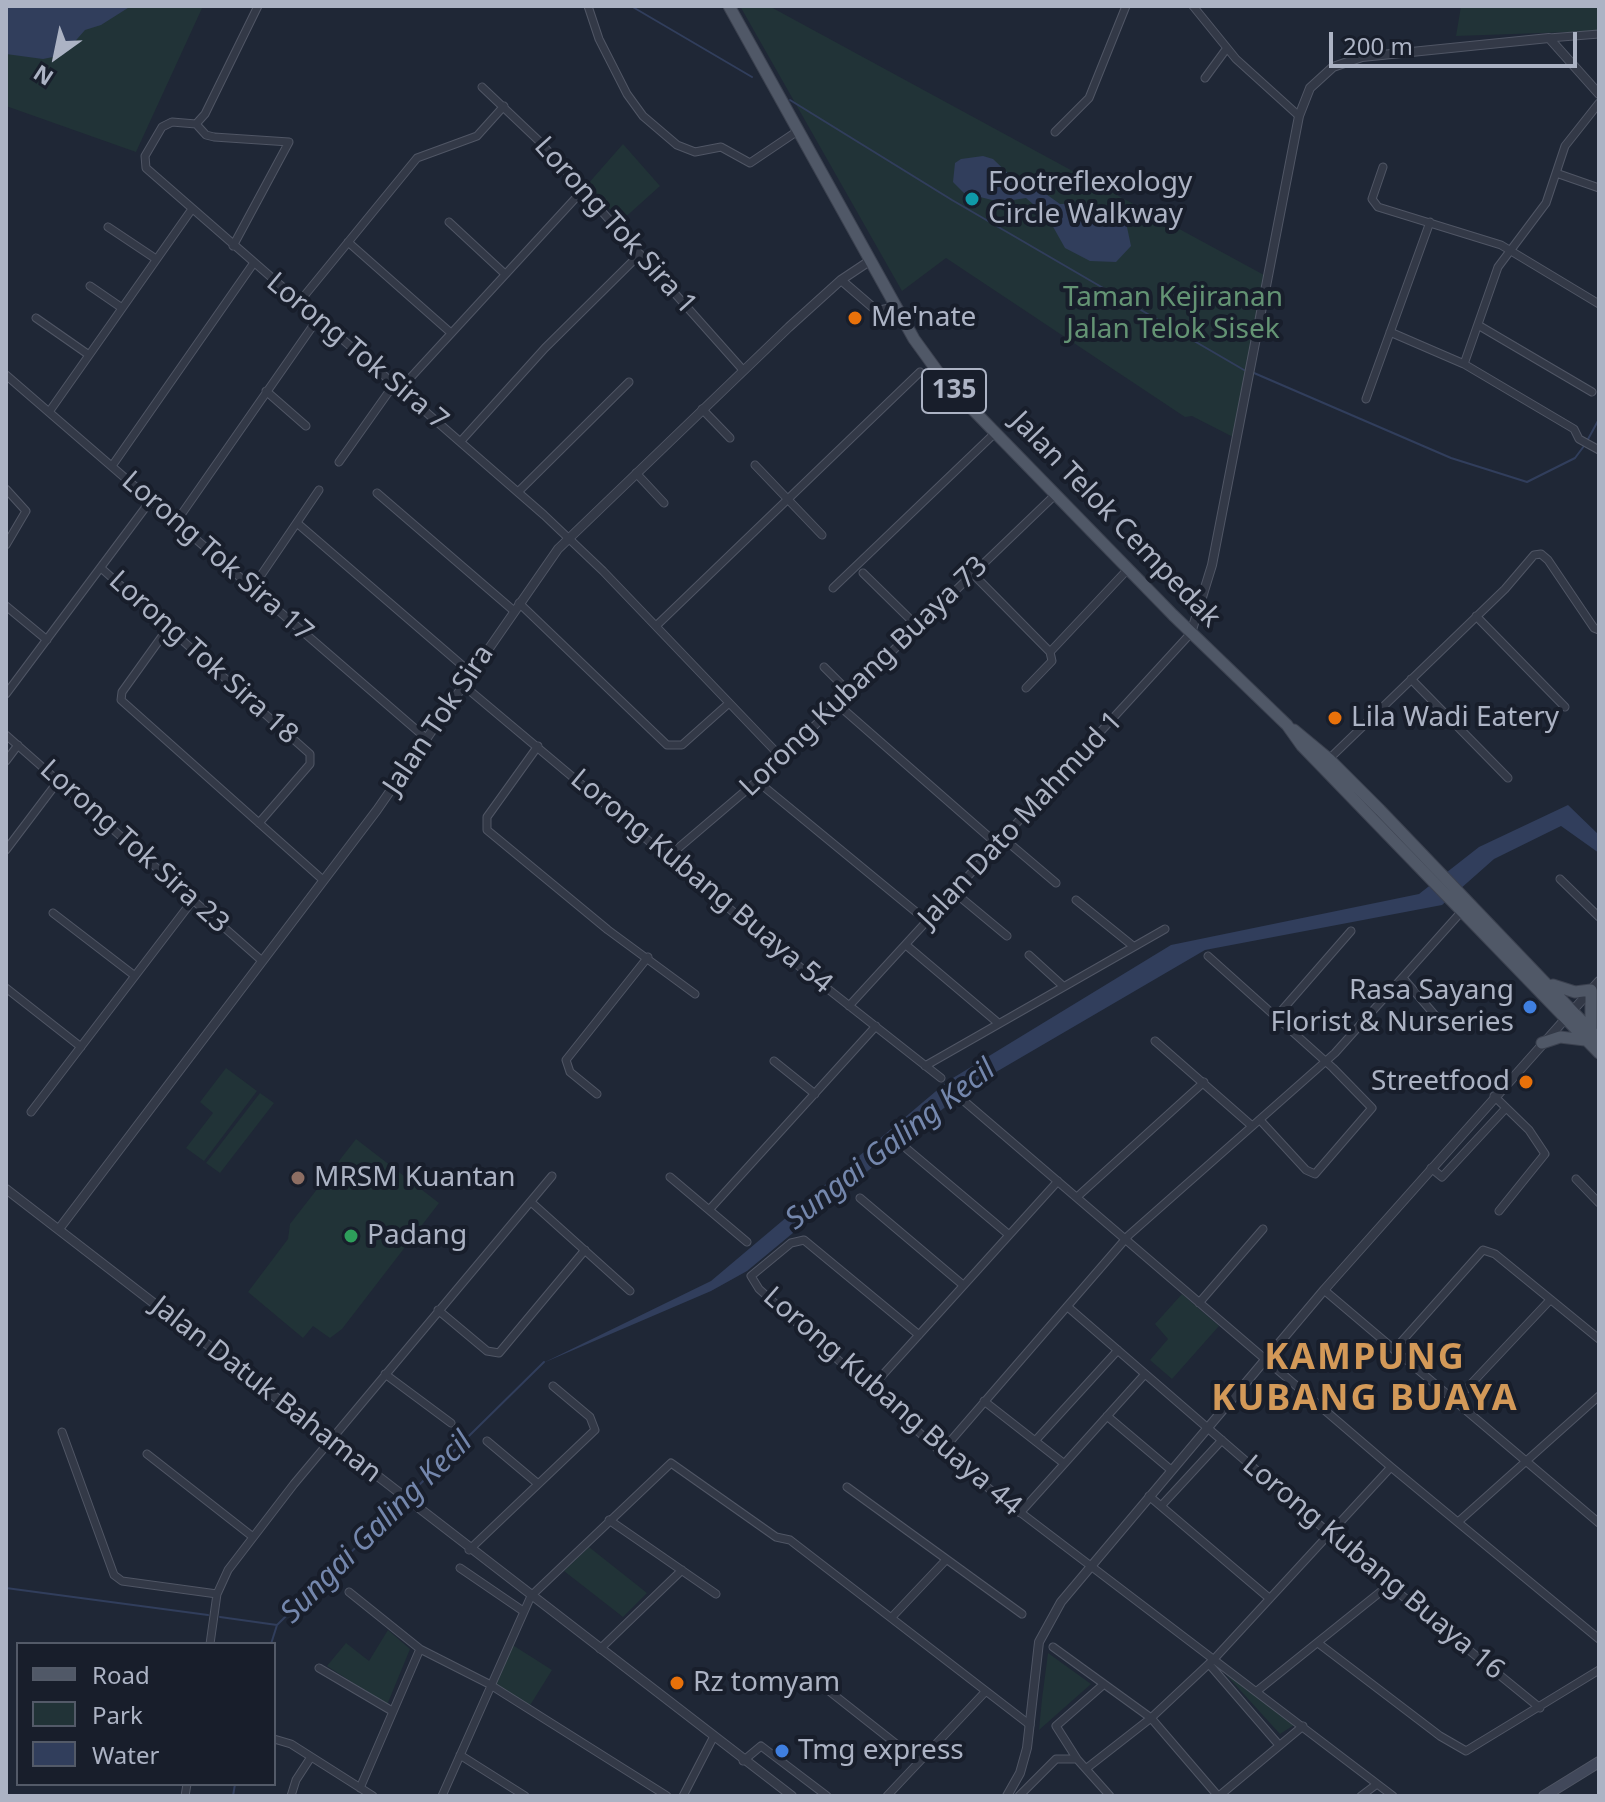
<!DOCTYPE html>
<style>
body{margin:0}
#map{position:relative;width:1605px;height:1802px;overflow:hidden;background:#1f2736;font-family:"Noto Sans",sans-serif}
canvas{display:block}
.frame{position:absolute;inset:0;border:8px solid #acb3c4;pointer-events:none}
.legend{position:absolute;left:16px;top:1642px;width:260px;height:144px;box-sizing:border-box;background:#181e2b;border:2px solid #535a68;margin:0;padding:10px 14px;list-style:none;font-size:24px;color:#acb3c4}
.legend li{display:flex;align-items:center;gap:16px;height:40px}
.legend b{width:40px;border:2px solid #535a68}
.north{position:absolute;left:16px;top:16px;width:80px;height:80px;-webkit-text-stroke:6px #181e2b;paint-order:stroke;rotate:213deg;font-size:22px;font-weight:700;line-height:32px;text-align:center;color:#acb3c4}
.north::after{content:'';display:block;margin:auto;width:28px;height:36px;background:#acb3c4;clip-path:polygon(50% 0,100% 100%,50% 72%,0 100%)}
.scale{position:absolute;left:1329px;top:32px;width:248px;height:36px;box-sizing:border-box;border:4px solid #acb3c4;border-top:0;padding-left:10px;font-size:24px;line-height:28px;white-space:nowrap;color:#acb3c4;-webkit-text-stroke:6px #181e2b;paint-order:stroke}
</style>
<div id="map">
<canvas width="1605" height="1802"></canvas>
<div class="frame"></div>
<ul class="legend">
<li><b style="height:10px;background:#505867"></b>Road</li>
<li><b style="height:22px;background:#213337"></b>Park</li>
<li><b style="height:22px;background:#313e5c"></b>Water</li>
</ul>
<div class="north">N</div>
<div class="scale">200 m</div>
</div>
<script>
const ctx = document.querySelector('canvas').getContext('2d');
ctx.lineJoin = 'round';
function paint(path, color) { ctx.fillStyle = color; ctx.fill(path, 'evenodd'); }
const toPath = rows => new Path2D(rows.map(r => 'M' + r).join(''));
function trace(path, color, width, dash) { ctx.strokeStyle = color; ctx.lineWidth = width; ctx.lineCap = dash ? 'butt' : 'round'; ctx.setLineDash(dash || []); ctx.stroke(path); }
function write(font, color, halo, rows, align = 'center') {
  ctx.font = font + ' "Noto Sans",sans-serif'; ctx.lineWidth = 8; ctx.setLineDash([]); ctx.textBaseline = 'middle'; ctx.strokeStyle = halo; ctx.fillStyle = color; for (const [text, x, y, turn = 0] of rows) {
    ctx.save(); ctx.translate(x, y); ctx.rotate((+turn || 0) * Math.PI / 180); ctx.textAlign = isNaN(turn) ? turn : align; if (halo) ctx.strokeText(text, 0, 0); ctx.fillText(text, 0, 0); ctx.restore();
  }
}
paint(toPath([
 [6,6,203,6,136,152,6,106],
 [740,6,769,6,1264,275,1233,437,1192,416,1185,417,946,258,902,291],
 [1461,6,1599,6,1599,31,1456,36],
 [623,144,660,186,621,221,587,185],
 [226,1068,257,1091,204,1161,186,1148,213,1113,200,1102],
 [260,1093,274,1103,220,1173,206,1163],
 [356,1139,439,1203,342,1329,330,1338,313,1326,303,1338,248,1292,288,1239,290,1224],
 [1182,1294,1219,1326,1172,1379,1150,1360,1168,1339,1155,1324],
 [589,1547,647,1593,623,1617,564,1571],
 [388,1630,410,1649,387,1705,327,1666,346,1643,369,1661],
 [511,1644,552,1670,529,1707,494,1684],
 [1048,1653,1091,1684,1039,1730,1042,1699],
 [1220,1668,1294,1725,1280,1734]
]), '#213337');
paint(toPath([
 [6,6,131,6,101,25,85,30,63,55,43,59,6,54],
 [983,156,993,159,1018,183,1036,187,1060,204,1086,203,1108,211,1127,227,1131,246,1116,262,1090,261,1065,248,1047,216,1026,198,1000,202,964,193,953,182,955,163,961,159],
 [1568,805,1599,835,1599,853,1561,826,1494,859,1442,905,1205,950,967,1089,747,1271,711,1291,543,1363,711,1281,948,1081,1171,945,1419,894,1479,847]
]), '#313e5c');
trace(toPath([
 [631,6,752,77],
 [790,100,952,200,1244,370],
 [1254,373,1451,458,1527,482,1575,458,1584,446],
 [1587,441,1599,419],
 [409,1495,544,1362],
 [6,1588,208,1615],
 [220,1617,277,1625],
 [271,1644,277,1625,404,1500],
 [233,1796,235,1784]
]), '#313e5c', 2);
const minor = toPath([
 [258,6,205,114,196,124,172,122,162,127,145,156,146,168,544,515,603,571,781,757],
 [588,6,599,39,627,94,643,116,677,145,695,152,721,147,750,163,799,130],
 [1193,6,1236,59,1299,116],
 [1549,38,1599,34],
 [1205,78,1227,48],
 [482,87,540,142,743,370],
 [196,124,206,135,214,137,289,142,233,246],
 [1055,132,1089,98,1126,6],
 [1383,167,1372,199,1378,207,1501,245,1599,304],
 [1556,173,1599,188],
 [449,222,505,274],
 [108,227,156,259],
 [348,242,451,333],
 [90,286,122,308],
 [300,301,417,158,477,136,504,106],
 [36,318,89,355],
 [1478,325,1592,392],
 [1390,332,1464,364,1574,429,1579,439,1599,450],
 [1464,364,1498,267,1546,203,1565,146,1599,103],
 [6,375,427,739],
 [401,388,583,190],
 [266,391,306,426],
 [1366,399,1430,222],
 [702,409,730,438],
 [49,412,192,209],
 [461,441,545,348,640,254],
 [339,462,395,383],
 [755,465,822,535],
 [112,466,253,264],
 [636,473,664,503],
 [6,489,26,511,6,545],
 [518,492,629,382],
 [377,493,514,611],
 [176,522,319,317],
 [297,523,471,673],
 [101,568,310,754,310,764,259,823],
 [863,573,917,626],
 [972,573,1050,652],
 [253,587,319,490],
 [833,588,995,433],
 [519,603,667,745,682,745,728,704],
 [6,606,47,640],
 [1476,616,1565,707],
 [656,626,920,372],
 [168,628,122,692,121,700,323,880],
 [1050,652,1128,569],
 [824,667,848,691],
 [1411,679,1508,778],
 [463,685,781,952,941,1078],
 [1026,688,1052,661,1050,652],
 [6,694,151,500],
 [836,703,997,844],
 [6,735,261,960],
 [538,746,487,817,487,830,608,930,695,994],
 [1329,759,1505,589,1534,555,1541,554,1548,560,1594,628,1599,630],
 [6,761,18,745],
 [757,781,927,921],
 [1003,838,1056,883],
 [6,850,59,780],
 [669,856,757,781,1056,494],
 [1560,879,1599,917],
 [954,892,1007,936],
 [1076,900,1133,946],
 [53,913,135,976],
 [906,945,997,1022],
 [1029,955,1063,986],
 [1208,956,1333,1068,1372,1108,1315,1174,1306,1170,1260,1120],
 [1403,978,1445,1027],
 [6,988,81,1047],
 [849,1006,1191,633],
 [1276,1017,1351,931],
 [1155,1041,1252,1126],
 [774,1061,815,1094],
 [925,1066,1165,929],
 [597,1094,570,1072,566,1060,648,957],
 [1494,1096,1529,1130,1545,1154,1499,1211],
 [964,1101,1391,1467,1599,1639],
 [31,1112,193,900],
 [907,1149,1008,1234],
 [1431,1168,1442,1177,1506,1108],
 [670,1177,747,1242],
 [1576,1179,1599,1203],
 [1077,1197,1204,1082],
 [860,1198,963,1285],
 [531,1202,630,1291],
 [709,1210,876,1026],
 [1324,1290,1599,1523],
 [1199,1303,1263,1229],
 [1069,1308,1389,1585,1540,1708],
 [438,1310,487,1351,499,1353,585,1250],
 [919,1335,804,1240,791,1243,751,1276,759,1289,941,1452,1393,1796],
 [1394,1350,1483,1250,1495,1254,1599,1339],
 [385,1374,451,1423],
 [870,1389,1058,1181],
 [984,1401,1062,1462],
 [1455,1401,1550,1300],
 [1107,1416,1171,1470],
 [62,1432,114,1575,122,1581,217,1594],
 [487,1441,537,1483],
 [1035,1441,1118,1350],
 [941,1452,1129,1235,1335,1053,1462,911],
 [147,1454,253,1537],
 [847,1487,1022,1614],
 [1149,1496,1269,1598],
 [1162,1505,1222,1440],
 [1020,1513,1145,1374],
 [609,1520,716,1594],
 [1458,1522,1599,1396],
 [469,1550,595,1430,590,1417,553,1386],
 [460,1568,523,1611],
 [349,1592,420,1649],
 [892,1617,944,1562],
 [1318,1643,1440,1736,1466,1751,1599,1670],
 [210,1644,217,1594,228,1570,294,1484,552,1176],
 [1053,1647,1151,1718,1218,1796],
 [600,1649,682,1570],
 [1209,1664,1279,1745],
 [319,1668,392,1711],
 [1104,1684,1056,1726,1077,1759,1110,1796],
 [824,1687,919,1762],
 [1257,1691,1389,1585],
 [274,1739,291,1744,373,1796],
 [460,1755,525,1796],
 [743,1761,761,1746,827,1796],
 [1087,1768,1151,1718,1215,1658,1391,1467],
 [360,1788,420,1649,489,1684,667,1796],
 [185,1796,187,1784],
 [291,1796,296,1780,311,1757],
 [442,1796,531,1596,671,1463,776,1537,790,1540,1030,1725],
 [683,1796,713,1738],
 [887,1796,985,1692],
 [1019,1796,1056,1759,1077,1759],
 [1219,1796,1303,1726],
 [1361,1796,1377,1784]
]);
const tertiary = toPath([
 [841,280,877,311,897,307],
 [1191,633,1212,565,1299,116,1310,88,1333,67,1362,57,1549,38,1599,94],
 [6,1189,792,1796],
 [59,1229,377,810,558,549,789,327,841,280,871,260],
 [1007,1796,1020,1773,1027,1748,1039,1642,1061,1602,1324,1290,1599,981]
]);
const secondary = toPath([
 [1544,1796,1599,1762]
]);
const primary = toPath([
 [729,6,914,339,943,379,1173,615,1287,725,1302,746,1599,1053],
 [1294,730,1329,759,1380,810,1599,1039],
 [1553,985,1575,992,1591,990,1591,1031],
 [1542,1043,1560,1037,1585,1040]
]);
trace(minor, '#505665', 9);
trace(tertiary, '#505665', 10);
trace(secondary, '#505665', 12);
trace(primary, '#3c4250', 13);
trace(minor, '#333947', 7);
trace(tertiary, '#333947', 8);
trace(secondary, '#41485a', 10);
trace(primary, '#505867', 11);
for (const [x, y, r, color] of [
 [972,199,8,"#0f9aa8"],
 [855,318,8,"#e8710a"],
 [1335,718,8,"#e8710a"],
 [1530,1007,8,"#3f7fe0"],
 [1526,1082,8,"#e8710a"],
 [298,1178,8,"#8d6e63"],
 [351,1236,8,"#2e9e5b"],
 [677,1683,8,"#e8710a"],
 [782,1751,8,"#3f7fe0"]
]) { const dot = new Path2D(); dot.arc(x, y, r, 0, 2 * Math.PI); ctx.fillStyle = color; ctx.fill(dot); trace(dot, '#181e2b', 3); }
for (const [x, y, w] of [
 [954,391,64]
]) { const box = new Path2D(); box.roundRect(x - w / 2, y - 22, w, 44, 6); ctx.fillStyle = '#181e2b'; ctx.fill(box); trace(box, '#acb3c4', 2); }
write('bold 26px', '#acb3c4', null, [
 ["135",954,391]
]);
write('28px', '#acb3c4', '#181e2b', [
 ["Footreflexology",988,183],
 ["Circle Walkway",988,215],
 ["Me'nate",871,318],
 ["Lila Wadi Eatery",1351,718],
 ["Rasa Sayang",1514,991,"right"],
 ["Florist & Nurseries",1514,1023,"right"],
 ["Streetfood",1510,1082,"right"],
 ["MRSM Kuantan",314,1178],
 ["Padang",367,1236],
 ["Rz tomyam",693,1683],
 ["Tmg express",798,1751]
], 'left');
write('28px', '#acb3c4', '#181e2b', [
 ["Lorong Tok Sira 1",615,226,48],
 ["Lorong Tok Sira 7",357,352,40],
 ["Jalan Telok Cempedak",1115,520,46],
 ["Lorong Tok Sira 17",217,557,41],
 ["Lorong Tok Sira 18",203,658,42],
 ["Lorong Kubang Buaya 73",864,677,-44],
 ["Jalan Tok Sira",439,720,-56],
 ["Jalan Dato Mahmud 1",1021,820,-47],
 ["Lorong Tok Sira 23",134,847,42],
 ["Lorong Kubang Buaya 54",701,882,40],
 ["Jalan Datuk Bahaman",266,1390,38],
 ["Lorong Kubang Buaya 44",892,1402,41],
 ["Lorong Kubang Buaya 16",1373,1568,40]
]);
write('28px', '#649474', '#181e2b', [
 ["Taman Kejiranan",1173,298],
 ["Jalan Telok Sisek",1173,330]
]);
write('italic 30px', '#7487ad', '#181e2b', [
 ["Sungai Galing Kecil",891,1145,-38],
 ["Sungai Galing Kecil",377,1528,-45]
]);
ctx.letterSpacing = '2px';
write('bold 36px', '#d39958', '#181e2b', [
 ["KAMPUNG",1365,1359],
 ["KUBANG BUAYA",1365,1400]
]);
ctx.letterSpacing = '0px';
</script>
